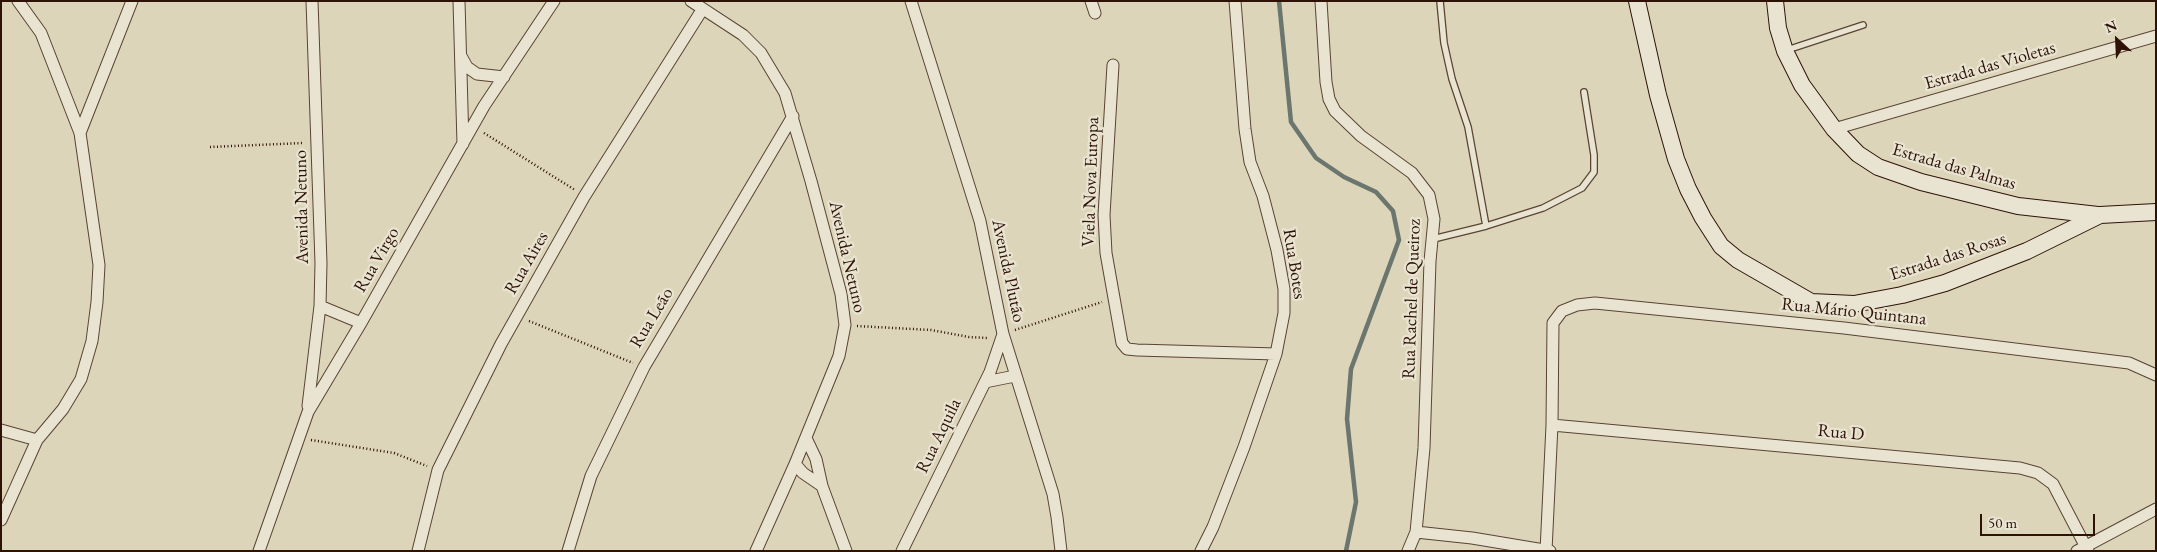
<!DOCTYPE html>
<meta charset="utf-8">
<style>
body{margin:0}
#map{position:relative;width:2157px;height:552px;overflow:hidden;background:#ddd5ba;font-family:"EB Garamond",serif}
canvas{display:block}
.frame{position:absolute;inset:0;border:2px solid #2e1206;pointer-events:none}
.north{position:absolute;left:2092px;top:15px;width:50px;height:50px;-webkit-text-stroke:4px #e9e4d2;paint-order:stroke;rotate:335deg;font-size:14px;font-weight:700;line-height:20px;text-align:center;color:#2e1206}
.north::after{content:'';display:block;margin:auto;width:18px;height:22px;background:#2e1206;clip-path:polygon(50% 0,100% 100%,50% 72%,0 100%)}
.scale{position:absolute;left:1980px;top:514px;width:115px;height:22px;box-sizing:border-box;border:2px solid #2e1206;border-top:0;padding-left:6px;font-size:15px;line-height:18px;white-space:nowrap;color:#2e1206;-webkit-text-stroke:4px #e9e4d2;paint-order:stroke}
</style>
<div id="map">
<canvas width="2157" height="552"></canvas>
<div class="frame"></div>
<div class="north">N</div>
<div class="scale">50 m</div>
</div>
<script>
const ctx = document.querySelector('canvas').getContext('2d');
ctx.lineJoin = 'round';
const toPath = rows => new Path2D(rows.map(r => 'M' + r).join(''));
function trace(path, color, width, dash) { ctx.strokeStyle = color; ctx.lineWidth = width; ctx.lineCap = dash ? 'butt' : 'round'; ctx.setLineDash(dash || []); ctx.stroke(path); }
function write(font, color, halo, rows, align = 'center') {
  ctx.font = font + ' "EB Garamond",serif'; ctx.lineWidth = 4.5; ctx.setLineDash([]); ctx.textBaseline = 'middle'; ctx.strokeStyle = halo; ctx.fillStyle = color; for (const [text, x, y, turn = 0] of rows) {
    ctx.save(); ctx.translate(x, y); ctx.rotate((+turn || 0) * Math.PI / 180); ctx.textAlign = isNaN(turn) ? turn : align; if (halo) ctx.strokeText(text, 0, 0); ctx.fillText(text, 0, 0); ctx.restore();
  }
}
trace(toPath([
 [1279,1,1291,122,1316,158,1344,177,1376,192,1393,211,1399,240,1351,369,1347,419,1356,502,1346,551]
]), '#6b766f', 4.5);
const lane = toPath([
 [1787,50,1863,25],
 [1486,226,1543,208,1582,188,1594,172,1594,155,1584,92],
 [1433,239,1486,226,1468,127,1452,79,1444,43,1440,1]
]);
const street = toPath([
 [459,1,463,144],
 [691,1,743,35,761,53,785,93,811,181,841,294,845,325,839,356,795,464,756,551],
 [911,1,980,221,1003,334,1053,494,1057,517,1061,551],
 [1091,1,1095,13],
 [1321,1,1326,82,1329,99,1335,111,1361,136,1412,173,1429,195,1434,219,1430,261,1424,448,1416,532,1408,551],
 [461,56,467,67,477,74,504,77],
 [1113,65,1104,215,1106,253,1122,343,1127,349,1137,350,1276,354],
 [1834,129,2156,36],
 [80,133,132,1],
 [320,306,361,323],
 [985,382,1015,376],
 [308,406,320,306,321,263,312,1],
 [1552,425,2020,468,2038,473,2053,484,2088,551],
 [1,430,37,440],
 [806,438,816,459,822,486,846,551],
 [795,464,803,473,822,486],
 [1,520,37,440,63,409,81,379,92,341,97,302,99,265,80,133,41,33,18,1],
 [1416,532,1472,538,1550,551],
 [259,551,308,412,361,323,484,106,554,1],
 [418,551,438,470,501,344,584,197,702,10],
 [568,551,591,476,644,367,793,116],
 [902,551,990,372,1003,334],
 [1201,551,1213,527,1244,447,1276,354,1284,313,1284,289,1277,250,1263,196,1250,162,1245,129,1235,1],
 [1546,551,1552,425,1553,323,1562,311,1577,305,1595,303,1844,328,2129,363,2156,375],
 [2077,551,2156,509]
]);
const secondary = toPath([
 [1637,1,1658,95,1676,159,1688,189,1703,218,1721,246,1738,260,1811,302,1854,304,1902,295,1945,283,2027,251,2100,215,2156,212],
 [1775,1,1778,28,1785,51,1802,85,1834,129,1858,154,1878,167,1921,182,2018,206,2098,215]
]);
trace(lane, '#5a4333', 8);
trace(street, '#5a4333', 13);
trace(secondary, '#2e1206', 18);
trace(toPath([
 [484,133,575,190],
 [210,147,303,143],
 [529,321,633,363],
 [857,326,931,330,969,337,988,338],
 [1015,330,1102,302],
 [311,440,394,453,427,466]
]), '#2e1206', 2.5, [1, 2.5]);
trace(lane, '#e9e4d2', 5.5);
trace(street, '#e9e4d2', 11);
trace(secondary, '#e9e4d2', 16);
write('18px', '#2e1206', '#e9e4d2', [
 ["Estrada das Violetas",1990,66,-16],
 ["Estrada das Palmas",1954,167,16],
 ["Viela Nova Europa",1091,182,-88],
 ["Avenida Netuno",302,207,-91],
 ["Avenida Netuno",847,257,77],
 ["Estrada das Rosas",1948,257,-18],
 ["Rua Virgo",377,260,-60],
 ["Rua Aires",527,263,-60],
 ["Rua Botes",1294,264,81],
 ["Avenida Plutão",1008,271,78],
 ["Rua Rachel de Queiroz",1412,299,-88],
 ["Rua Mário Quintana",1854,312,6],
 ["Rua Leão",652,318,-59],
 ["Rua D",1841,433,5],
 ["Rua Aquila",939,436,-64]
]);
</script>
